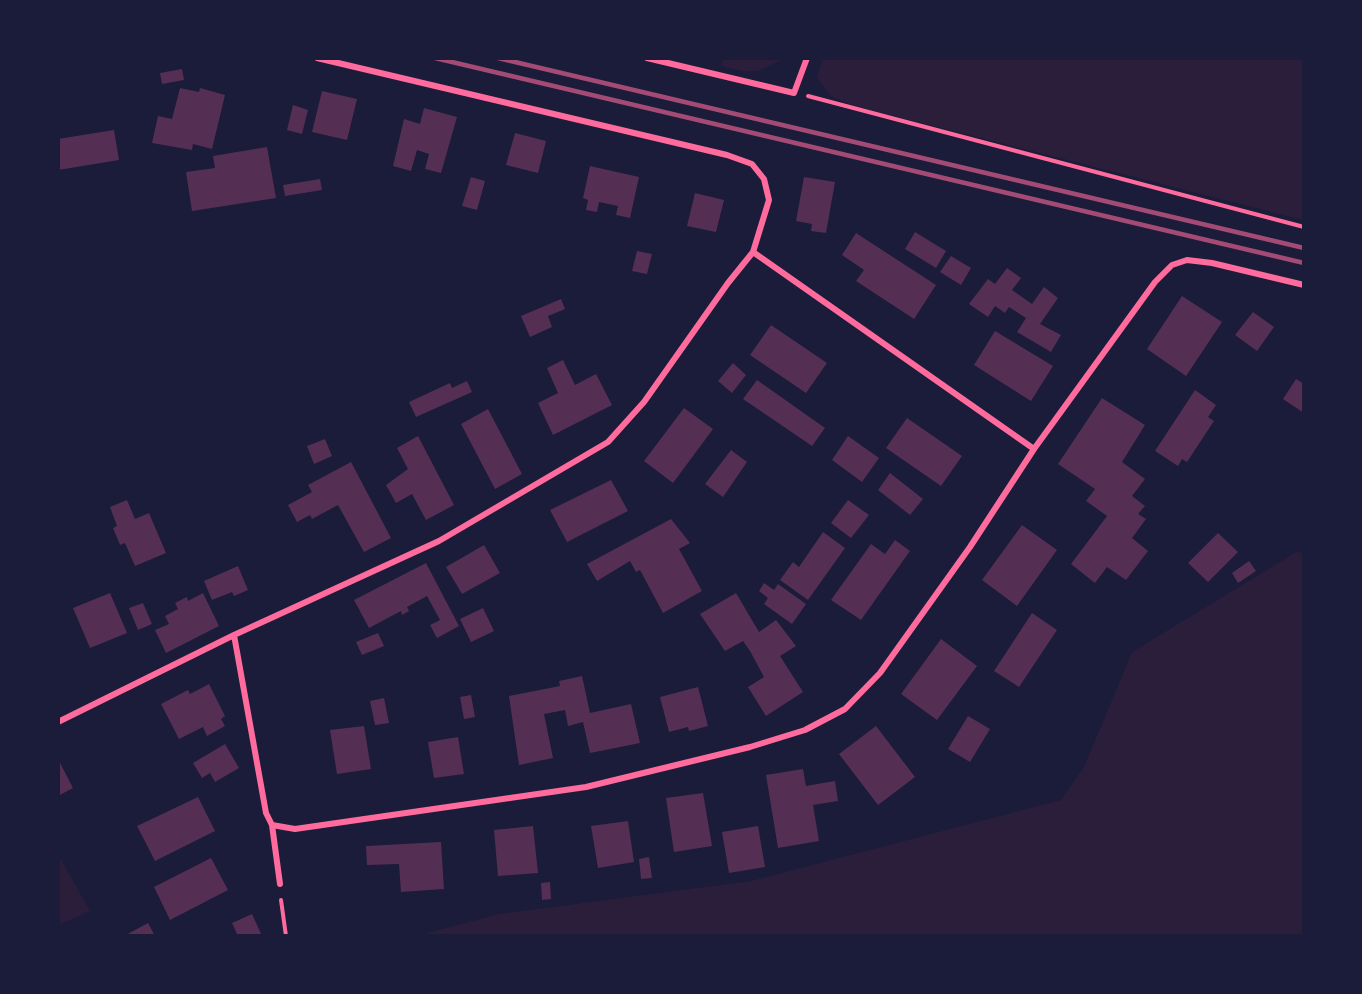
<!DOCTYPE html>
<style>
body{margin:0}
#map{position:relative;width:1362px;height:994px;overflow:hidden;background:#1b1b3a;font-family:"Noto Sans",sans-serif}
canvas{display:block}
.frame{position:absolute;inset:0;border:60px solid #1b1b3a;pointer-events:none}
</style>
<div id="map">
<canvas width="1362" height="994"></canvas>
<div class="frame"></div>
</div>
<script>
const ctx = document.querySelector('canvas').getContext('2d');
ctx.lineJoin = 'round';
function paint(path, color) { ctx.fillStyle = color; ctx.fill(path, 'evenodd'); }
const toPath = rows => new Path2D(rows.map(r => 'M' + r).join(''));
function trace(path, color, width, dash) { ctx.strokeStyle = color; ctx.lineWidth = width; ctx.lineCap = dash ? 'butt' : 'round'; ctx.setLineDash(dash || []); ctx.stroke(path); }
paint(toPath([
 [823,58,1303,59,1303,220,855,106,830,96,817,77],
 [723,59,723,58,784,59,758,71,742,71,721,66],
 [1298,551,1304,555,1303,935,420,935,499,914,751,881,1061,800,1084,767,1132,652],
 [59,856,90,911,59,925,58,925]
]), '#2a1e3b');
paint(toPath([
 [182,69,184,80,162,84,160,73],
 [180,88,199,92,200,88,225,95,212,149,193,144,192,150,152,143,158,116,172,119],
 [322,91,357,99,347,140,312,132],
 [293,105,308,110,302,134,287,130],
 [424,108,457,117,441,173,425,169,429,154,417,150,411,171,393,166,404,119,420,124],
 [114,130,119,160,58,170,58,139],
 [515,133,546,141,538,173,506,165],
 [267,147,276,198,192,211,186,172,215,168,213,156],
 [590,166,639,177,630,218,616,215,618,206,599,202,597,212,586,210,588,200,583,198],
 [471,177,485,181,477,210,462,206],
 [804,177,835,182,826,233,811,231,812,224,796,221],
 [320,179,322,190,285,196,283,185],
 [695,193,724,200,716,232,687,226],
 [915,232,946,251,936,268,905,249],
 [856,233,936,285,914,319,856,281,864,270,842,255],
 [637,251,652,254,647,274,632,271],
 [951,256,971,268,961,285,940,272],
 [1007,268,1021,278,1012,290,1032,304,1044,287,1058,298,1040,324,1061,335,1051,352,1017,332,1026,318,1009,307,1005,313,995,306,988,317,969,304,988,279,995,284],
 [1182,296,1222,322,1186,376,1147,349],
 [561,299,565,309,548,316,552,327,530,337,521,316],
 [1253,312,1274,327,1257,351,1235,335],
 [771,325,827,363,806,393,750,355],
 [995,331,1053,366,1031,401,974,365],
 [563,360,575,385,596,374,612,405,553,435,538,403,558,393,547,368],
 [733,363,746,375,732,393,718,381],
 [1296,379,1304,384,1304,413,1283,399],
 [757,380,825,428,812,446,743,399],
 [467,381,472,392,416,417,409,402,450,383,452,388],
 [1195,390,1216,405,1208,417,1214,421,1187,462,1182,459,1178,466,1155,451],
 [1102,398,1145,425,1122,462,1145,479,1132,496,1145,506,1138,514,1146,519,1132,538,1148,551,1126,580,1107,567,1095,583,1071,564,1107,516,1086,501,1095,489,1058,464],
 [684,408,713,429,673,483,644,461],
 [488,409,522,474,495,489,461,424],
 [907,418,962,456,941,486,886,448],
 [418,436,454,505,426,520,412,494,396,503,386,485,408,469,397,448],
 [848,436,879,458,862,482,832,460],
 [325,439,332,456,314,464,307,446],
 [731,450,747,462,723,497,705,484],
 [351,462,391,538,364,552,338,505,312,519,310,515,297,522,288,505,312,492,308,485],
 [890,473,923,499,910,515,878,490],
 [611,480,628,511,567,542,550,510],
 [127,500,135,519,149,513,166,553,135,566,125,543,120,545,113,528,117,526,110,507],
 [848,500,869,515,851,538,831,523],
 [671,519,690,543,679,549,702,591,663,613,640,570,636,572,630,561,597,581,587,564],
 [1022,525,1057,550,1017,606,982,580],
 [823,532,845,548,808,600,780,580,793,562,799,567],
 [1218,533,1238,552,1208,582,1188,563],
 [895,540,910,551,861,620,831,600,871,544,885,554],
 [484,545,500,573,462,594,446,567],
 [1249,561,1256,571,1238,583,1232,573],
 [426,563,459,626,437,638,430,625,440,620,427,596,407,607,409,611,402,615,401,611,369,628,354,600],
 [238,566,248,590,234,596,232,592,212,600,204,581],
 [764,583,774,590,778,584,806,604,792,624,764,604,768,598,759,591],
 [110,593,127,633,90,648,73,608],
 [203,593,219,626,166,653,155,630,169,624,165,616,178,609,175,603,187,597,188,601],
 [736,593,759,632,776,620,796,646,780,656,803,692,766,716,748,687,764,677,750,651,743,641,725,651,700,614],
 [143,603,152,624,138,630,129,608],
 [483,608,494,631,471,642,460,619],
 [1032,613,1057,630,1019,687,994,671],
 [378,633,384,646,362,655,356,642],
 [941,639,977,666,937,720,901,694],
 [582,676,590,713,631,704,640,743,590,753,583,722,568,726,565,710,544,714,553,758,519,765,509,696,560,686,559,681],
 [209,684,225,716,221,719,225,726,207,736,203,727,179,739,161,704,188,690,190,694],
 [698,687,708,726,689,731,688,727,669,732,660,697],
 [471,695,475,717,464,719,460,697],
 [384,698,389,723,375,725,370,701],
 [968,716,990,729,970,762,948,749],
 [364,726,371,769,337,774,330,730],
 [876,726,915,777,878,805,839,754],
 [458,737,464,774,434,778,428,742],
 [225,744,239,768,215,782,210,773,202,778,193,763],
 [58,759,73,788,58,796],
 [803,769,806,786,835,781,838,801,813,805,819,841,778,848,766,775],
 [703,793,712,846,674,852,666,798],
 [198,797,215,831,155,861,137,826],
 [628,821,634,862,598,868,591,826],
 [533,826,538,873,498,876,494,830],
 [758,826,765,867,729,873,722,832],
 [441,842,444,889,401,892,399,864,367,865,366,846],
 [649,857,652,878,641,879,639,859],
 [211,858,228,890,170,920,154,887],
 [550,882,551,899,542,900,541,883],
 [252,914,262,936,238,936,232,923],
 [148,923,155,936,124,936]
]), '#542f53');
trace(toPath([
 [808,96,1304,227],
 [281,900,286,936]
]), '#ff6b9d', 4);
trace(toPath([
 [647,58,794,93,807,58],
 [753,252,1034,449,1155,282,1172,265,1187,260,1212,263,1304,285],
 [234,635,266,813,272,825,295,829,586,787,750,747,805,730,845,709,880,673,970,547,1034,449],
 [58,722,234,635,439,541,608,442,644,402,728,283,753,252,769,200,764,179,752,164,727,155,317,58],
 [272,825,280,884]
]), '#ff6b9d', 6);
trace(toPath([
 [435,58,1304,263],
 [498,58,1304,248]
]), '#a44b75', 4.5);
</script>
